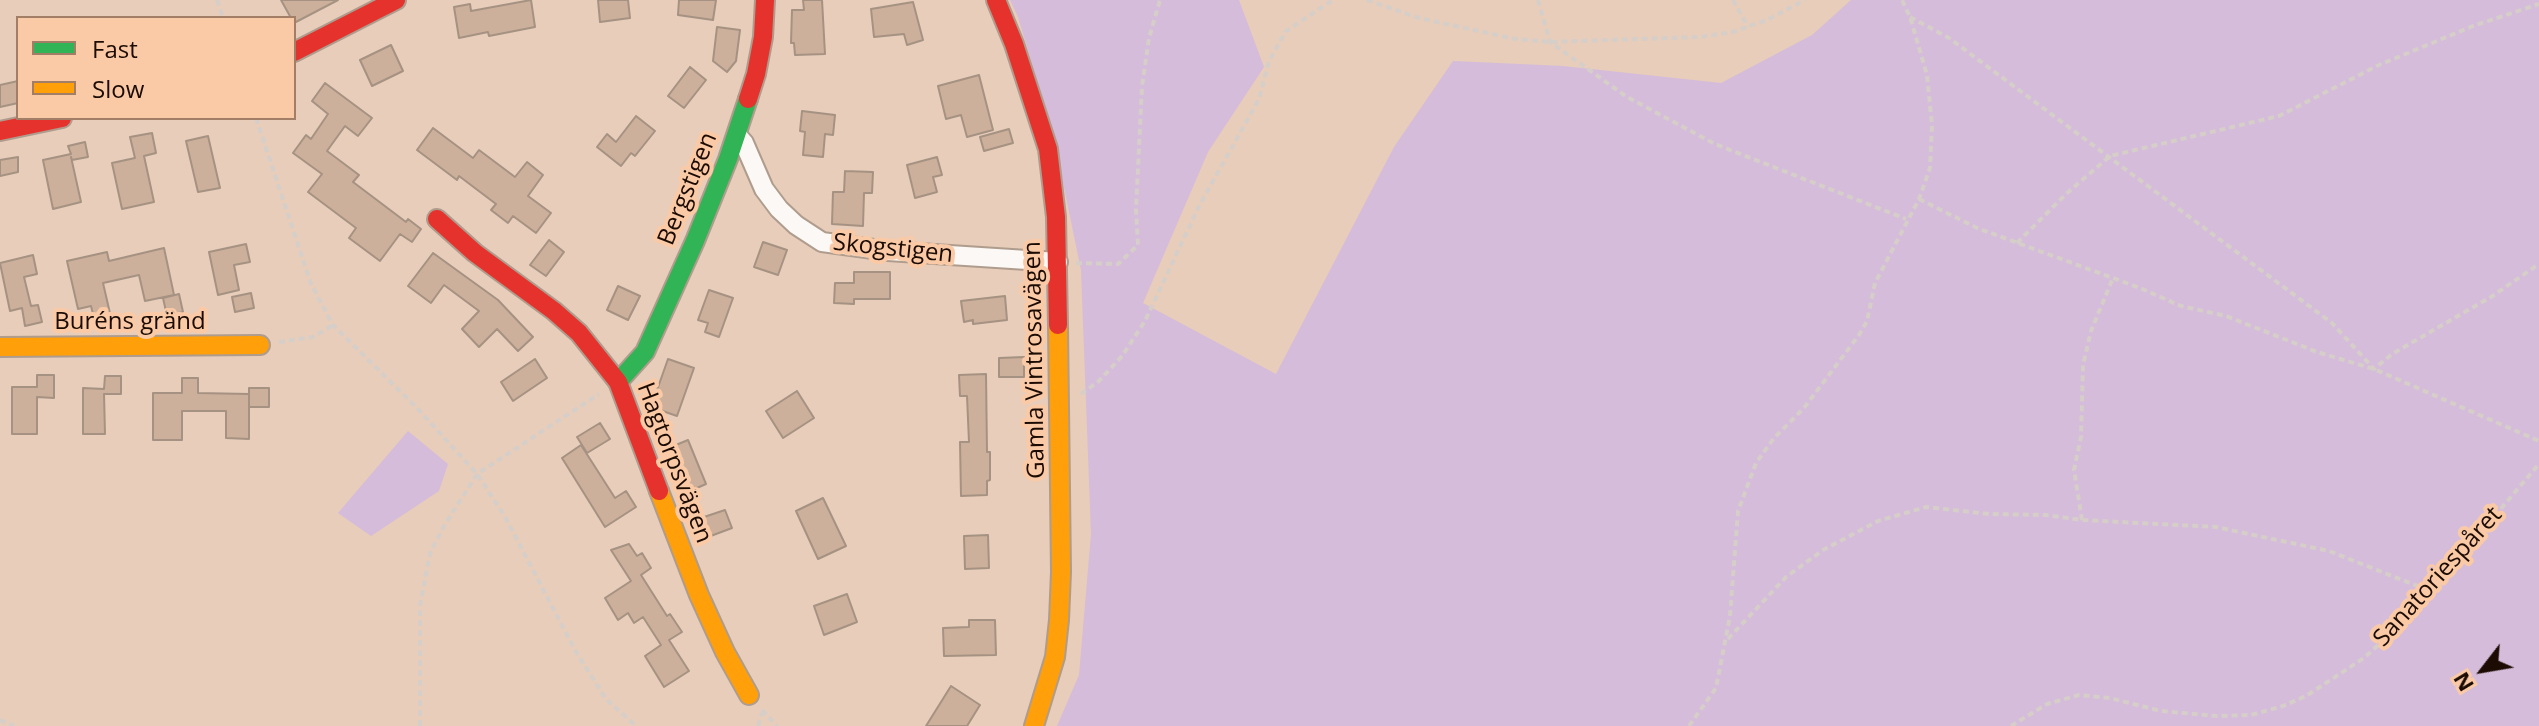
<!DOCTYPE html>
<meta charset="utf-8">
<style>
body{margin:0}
#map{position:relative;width:2539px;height:726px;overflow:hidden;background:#e7cdba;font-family:"Open Sans",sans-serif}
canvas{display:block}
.legend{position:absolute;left:16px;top:16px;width:280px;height:104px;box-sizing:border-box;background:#facaa7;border:2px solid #a17e65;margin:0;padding:10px 14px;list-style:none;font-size:24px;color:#1b0b02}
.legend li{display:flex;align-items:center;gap:16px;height:40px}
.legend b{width:40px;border:2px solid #a17e65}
.north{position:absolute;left:2443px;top:630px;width:80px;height:80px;-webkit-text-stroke:6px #facaa7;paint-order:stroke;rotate:239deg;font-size:22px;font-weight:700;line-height:32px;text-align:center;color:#1b0b02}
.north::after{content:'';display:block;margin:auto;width:28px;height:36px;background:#1b0b02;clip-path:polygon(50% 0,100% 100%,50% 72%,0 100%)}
</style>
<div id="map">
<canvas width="2539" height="726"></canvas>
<ul class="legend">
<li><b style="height:10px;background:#30b455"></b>Fast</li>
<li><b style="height:10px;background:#ff9f0a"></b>Slow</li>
</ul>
<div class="north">N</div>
</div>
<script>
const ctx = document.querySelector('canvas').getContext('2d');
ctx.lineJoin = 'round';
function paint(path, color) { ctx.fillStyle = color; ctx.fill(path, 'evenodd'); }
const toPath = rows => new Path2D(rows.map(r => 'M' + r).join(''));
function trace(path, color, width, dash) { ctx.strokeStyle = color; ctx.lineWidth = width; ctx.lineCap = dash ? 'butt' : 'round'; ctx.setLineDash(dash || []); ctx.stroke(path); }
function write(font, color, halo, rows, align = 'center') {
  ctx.font = font + ' "Open Sans",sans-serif'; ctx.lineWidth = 8; ctx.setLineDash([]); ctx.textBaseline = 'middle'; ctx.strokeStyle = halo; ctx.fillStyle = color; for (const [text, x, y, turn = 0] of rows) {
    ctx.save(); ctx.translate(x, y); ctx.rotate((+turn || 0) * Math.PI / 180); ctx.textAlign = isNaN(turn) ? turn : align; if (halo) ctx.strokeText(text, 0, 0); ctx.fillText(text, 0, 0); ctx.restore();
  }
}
paint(toPath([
 [1010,0,1239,0,1264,67,1208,152,1143,303,1276,374,1394,147,1453,61,1563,66,1721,83,1812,35,1851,0,2539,0,2539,726,1057,726,1079,675,1091,534,1081,270,1053,134,1018,17],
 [408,431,448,464,439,491,371,536,338,513]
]), '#d4bcda');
const building = toPath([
 [281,0,338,0,294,23,294,18,291,18,281,0],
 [531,0,535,27,489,36,488,32,459,38,454,7,470,4,471,11,531,0],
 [598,0,628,0,630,18,600,22,598,0],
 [679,0,716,0,713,20,678,15,679,0],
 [803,0,822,0,825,54,795,55,794,43,791,43,792,10,804,10,803,0],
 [913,2,923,40,907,45,904,34,874,37,871,9,913,2],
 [717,27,740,30,736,61,727,72,713,61,717,27],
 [391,45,403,71,372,86,360,60,391,45],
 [690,67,706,80,684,108,668,96,690,67],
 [979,75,993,130,967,137,961,115,946,119,938,86,979,75],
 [18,81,18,103,0,107,0,85,18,81],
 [325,83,372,118,358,136,345,126,327,151,359,175,353,182,406,222,408,219,421,229,412,242,400,234,380,261,349,238,356,228,308,192,322,174,293,153,306,135,311,139,328,114,312,101,325,83],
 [802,111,835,115,833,135,825,134,823,157,803,155,805,132,800,131,802,111],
 [636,116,655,131,635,156,631,153,621,166,597,147,607,134,616,142,636,116],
 [433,128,473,158,479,150,515,177,527,162,543,175,528,196,551,213,536,233,513,216,508,223,491,210,496,204,459,176,457,180,417,150,433,128],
 [1009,129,1013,143,984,151,980,137,1009,129],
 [152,133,156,153,144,156,154,202,122,209,112,163,135,158,130,137,152,133],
 [208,136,220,188,198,192,186,141,208,136],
 [85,142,88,157,72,160,71,157,81,202,53,209,43,160,71,154,68,146,85,142],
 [18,157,18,172,0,176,0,160,18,157],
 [937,157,942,175,933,177,937,192,915,198,907,165,937,157],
 [845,171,873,172,872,193,864,193,863,226,832,224,833,192,844,192,845,171],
 [549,240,564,252,546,276,530,265,549,240],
 [763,242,787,250,778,275,754,267,763,242],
 [246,244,250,262,234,265,239,290,218,295,209,252,246,244],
 [164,248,174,295,145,301,139,275,103,283,112,322,96,326,91,306,78,309,67,261,107,252,109,261,164,248],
 [433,253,498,300,533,337,518,351,497,329,479,347,462,329,479,311,444,285,431,303,408,286,433,253],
 [33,255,37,274,24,277,31,306,38,305,42,322,25,326,22,308,10,311,0,263,33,255],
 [854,272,890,272,890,299,854,299,854,304,834,303,835,283,854,283,854,272],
 [618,286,640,296,628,320,607,310,618,286],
 [709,290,733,298,719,337,705,332,708,323,698,320,709,290],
 [251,293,254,308,235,312,232,297,251,293],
 [179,294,183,312,167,316,163,298,179,294],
 [1005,296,1007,320,973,324,973,320,964,322,961,301,1005,296],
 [1024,357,1024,377,999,377,999,358,1024,357],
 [535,359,547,378,513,401,501,382,535,359],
 [668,359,694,368,677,416,651,407,668,359],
 [986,374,987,452,990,452,990,480,987,481,987,495,961,496,960,442,969,442,967,396,960,396,959,375,986,374],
 [37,375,54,375,54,398,37,397,37,434,12,434,12,387,37,387,37,375],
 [105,376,121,376,121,394,104,394,105,434,83,434,83,388,104,389,105,376],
 [182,378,198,378,198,393,249,394,249,439,226,438,226,411,182,411,182,440,153,440,153,393,182,393,182,378],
 [249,388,269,388,269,407,249,407,249,388],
 [797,391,814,418,783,438,766,411,797,391],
 [600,423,610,439,587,453,577,437,600,423],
 [688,440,706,484,690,491,671,447,688,440],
 [581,445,615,498,626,491,636,507,605,527,562,458,581,445],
 [823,498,846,546,818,559,796,511,823,498],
 [725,510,732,528,708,537,701,518,725,510],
 [988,535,989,568,965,569,964,536,988,535],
 [629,544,637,556,642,553,651,568,641,575,667,616,670,614,682,632,669,640,689,671,664,687,645,656,661,645,643,617,634,623,628,613,618,620,605,598,631,581,611,550,629,544],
 [847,594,857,622,824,635,814,606,847,594],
 [969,620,995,620,996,655,944,656,943,628,969,627,969,620],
 [951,686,980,705,967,726,926,726,951,686]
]);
paint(building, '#cdb09b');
trace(building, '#a69282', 2);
const street = toPath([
 [737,135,744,143,764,189,779,209,796,225,822,242,888,251,1058,262]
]);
const fast = toPath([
 [618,382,645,352,695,241,728,159,748,99]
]);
const slow = toPath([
 [0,347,260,345],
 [659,491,699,595,725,652,749,695],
 [1034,726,1055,657,1059,620,1061,572,1058,325]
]);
const jam = toPath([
 [996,0,1014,44,1048,149,1056,217,1058,325],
 [294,52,396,0],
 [748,99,756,74,763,37,765,0],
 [0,131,62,118],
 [437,219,475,253,554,311,579,333,618,382,659,491]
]);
trace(street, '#af9c8d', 22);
trace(fast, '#af9c8d', 22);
trace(slow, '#af9c8d', 22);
trace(jam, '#af9c8d', 22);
trace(toPath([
 [217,0,223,18],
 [1367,0,1419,18,1515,39,1550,42,1700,37,1733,32,1767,20,1805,0],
 [1538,0,1550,42,1627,97,1715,144,1906,219],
 [1733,0,1748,27],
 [1910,17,1949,38,2332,323,2374,369,2392,354,2491,297,2539,264],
 [256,118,311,284,333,325,418,409,477,474,504,515,576,652,606,699,636,726],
 [1919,199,1977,228,2140,288,2181,306,2226,316,2317,352,2374,369,2539,441],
 [2017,243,2066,194,2110,156,2279,116,2379,65,2473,26,2539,4],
 [1076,263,1118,264,1138,245,1136,209,1142,86,1149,38,1160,0],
 [279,342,313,337,333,325],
 [1081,394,1099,381,1122,356,1145,321,1199,206,1259,99,1269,61,1286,31,1333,0],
 [2082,520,2074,470,2081,437,2083,365,2091,331,2113,278],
 [1728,639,1786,577,1823,550,1878,521,1926,507,1989,514,2046,515,2082,520,2216,527,2329,551,2430,591],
 [762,710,777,726],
 [0,720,14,726],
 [420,726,420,605,430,553,444,526,477,474,599,394],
 [758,726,762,713],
 [1689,726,1716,688,1730,616,1738,511,1756,463,1774,438,1804,408,1859,335,1867,321,1875,283,1919,199,1930,168,1932,125,1927,75,1910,17,1902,0],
 [2011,726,2047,704,2079,695,2110,698,2161,711,2217,716,2251,715,2283,706,2306,696,2364,658,2406,620,2539,464]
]), '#d6cec8', 4, [6, 4]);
trace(street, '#fbf8f5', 18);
trace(fast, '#30b455', 18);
trace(slow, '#ff9f0a', 18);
trace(jam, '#e5322d', 18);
write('24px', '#1b0b02', '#facaa7', [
 ["Bergstigen",688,189,-68],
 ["Skogstigen",893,249,6],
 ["Buréns gränd",130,322],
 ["Gamla Vintrosavägen",1035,360,-91],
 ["Hagtorpsvägen",674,463,69],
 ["Sanatoriespåret",2438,577,-48]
]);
</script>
